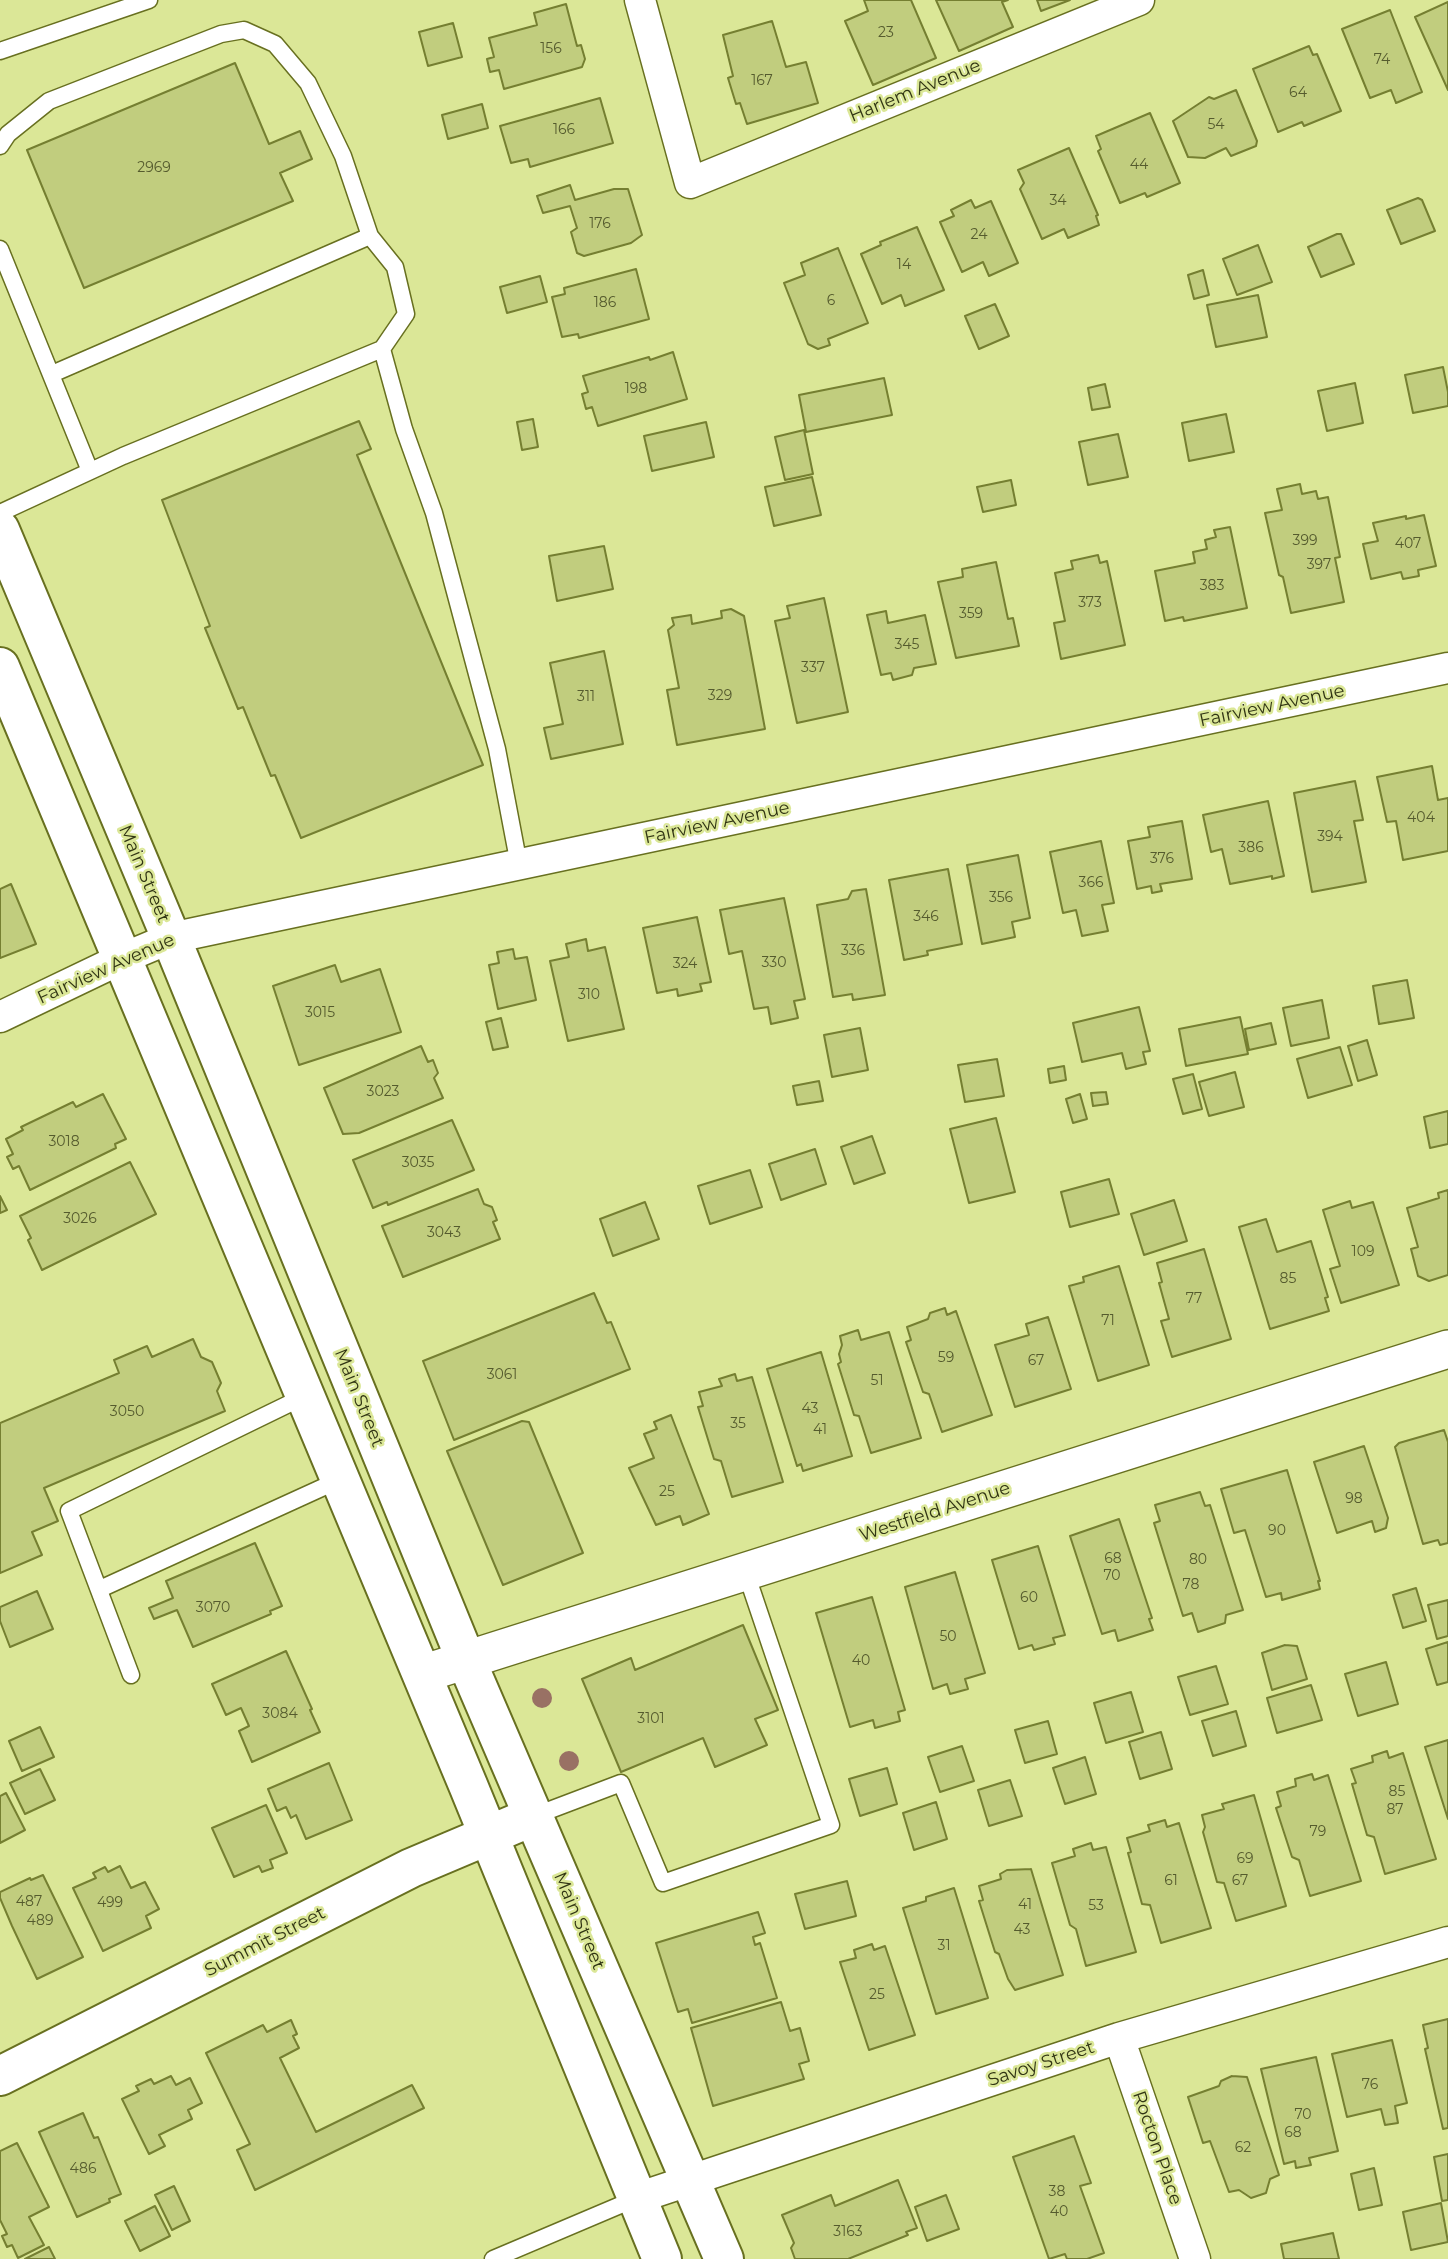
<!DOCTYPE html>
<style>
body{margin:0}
canvas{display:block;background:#dbe797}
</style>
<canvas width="1448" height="2259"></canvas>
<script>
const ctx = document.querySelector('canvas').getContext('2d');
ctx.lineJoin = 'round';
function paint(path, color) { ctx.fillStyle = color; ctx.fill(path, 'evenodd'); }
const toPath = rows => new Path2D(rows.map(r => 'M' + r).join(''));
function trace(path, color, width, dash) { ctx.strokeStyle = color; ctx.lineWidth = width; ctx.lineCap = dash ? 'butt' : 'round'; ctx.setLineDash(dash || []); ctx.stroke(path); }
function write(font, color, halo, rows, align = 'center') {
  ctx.font = font + ' Montserrat,sans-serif'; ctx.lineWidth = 5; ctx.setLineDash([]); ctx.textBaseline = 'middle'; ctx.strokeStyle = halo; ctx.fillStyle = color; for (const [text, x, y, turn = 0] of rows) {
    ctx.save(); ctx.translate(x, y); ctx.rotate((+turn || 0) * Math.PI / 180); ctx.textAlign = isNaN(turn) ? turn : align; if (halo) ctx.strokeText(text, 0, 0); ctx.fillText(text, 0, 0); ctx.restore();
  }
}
const building = toPath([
 [864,0,911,0,936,58,873,85,845,21,868,11,864,0],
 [936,0,1008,0,1002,2,1013,27,959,51,936,0],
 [1037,0,1070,0,1041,11,1037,0],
 [1448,2,1448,90,1415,17,1448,2],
 [566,4,577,46,581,45,585,59,582,67,504,89,499,70,490,72,487,59,494,57,489,38,537,25,534,13,566,4],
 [1390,10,1422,92,1396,103,1391,90,1370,98,1342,29,1390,10],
 [772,21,786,67,806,62,818,103,747,124,740,103,736,104,728,78,733,76,723,35,772,21],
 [453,23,462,57,428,66,419,32,453,23],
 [1309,46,1313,55,1317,54,1341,111,1304,126,1302,122,1278,132,1253,69,1309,46],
 [235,63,269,144,300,131,312,159,280,173,293,201,84,288,27,150,235,63],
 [1236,90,1257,141,1256,146,1231,156,1226,148,1205,158,1188,157,1173,121,1209,97,1214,99,1236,90],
 [600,98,613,143,530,167,528,159,511,163,500,126,600,98],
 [482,104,488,128,448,139,442,115,482,104],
 [1150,113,1180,183,1147,197,1145,193,1120,203,1098,151,1101,149,1096,136,1150,113],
 [1069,148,1098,215,1096,216,1099,225,1068,238,1064,229,1042,239,1020,189,1024,183,1018,170,1069,148],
 [570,185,575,200,614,189,628,189,642,235,631,243,584,256,577,253,571,232,577,228,570,206,543,213,537,196,570,185],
 [1418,198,1422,200,1435,231,1401,244,1387,210,1418,198],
 [971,200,975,208,991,201,1018,263,989,276,983,262,962,272,940,222,954,216,951,210,971,200],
 [917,227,944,290,905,306,901,295,882,304,861,254,881,245,880,242,917,227],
 [1337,234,1341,234,1354,264,1321,277,1308,247,1337,234],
 [1258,245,1272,282,1237,295,1223,259,1258,245],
 [838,248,868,323,828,339,830,345,818,349,808,344,784,283,805,275,801,263,838,248],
 [636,269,649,319,579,338,578,334,562,337,552,297,565,294,564,288,636,269],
 [1203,270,1209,295,1194,299,1188,275,1203,270],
 [540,276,547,302,507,313,500,287,540,276],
 [1258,295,1267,337,1216,347,1207,305,1258,295],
 [995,304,1009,336,979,349,965,316,995,304],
 [673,352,687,399,598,426,592,407,586,409,582,394,588,392,583,376,649,357,650,360,673,352],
 [1443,367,1448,392,1448,406,1413,413,1405,375,1443,367],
 [884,378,892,415,806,432,799,395,884,378],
 [1355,383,1363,423,1327,431,1318,391,1355,383],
 [1105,384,1110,407,1092,410,1088,388,1105,384],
 [1226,414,1234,452,1189,461,1182,423,1226,414],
 [533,419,538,447,522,450,517,422,533,419],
 [359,421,371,449,357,455,483,765,301,838,275,775,271,776,243,707,238,709,205,628,210,626,162,500,359,421],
 [706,422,714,457,652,471,644,436,706,422],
 [804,430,813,474,785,480,775,437,804,430],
 [1118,434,1128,477,1088,485,1079,442,1118,434],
 [812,477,821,515,774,526,765,487,812,477],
 [1011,480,1016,505,983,512,977,487,1011,480],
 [1300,484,1302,494,1316,491,1318,499,1328,497,1340,557,1335,558,1344,602,1291,613,1283,577,1279,575,1265,513,1282,510,1277,489,1300,484],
 [1424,515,1436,566,1418,570,1419,576,1403,579,1401,572,1371,579,1363,544,1378,541,1373,523,1406,516,1406,519,1424,515],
 [1230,527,1247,608,1184,621,1183,617,1165,621,1155,571,1195,563,1193,552,1207,549,1205,540,1216,537,1214,530,1230,527],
 [604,546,613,589,557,601,549,556,604,546],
 [1098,555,1100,563,1107,561,1125,645,1061,659,1054,623,1065,621,1055,573,1073,569,1071,561,1098,555],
 [996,562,1008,619,1013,618,1019,646,956,658,938,582,963,577,962,569,996,562],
 [824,598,848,712,797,723,775,621,790,618,787,606,824,598],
 [731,609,744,616,765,729,677,745,667,690,679,688,668,630,674,625,672,618,691,615,692,624,722,618,721,611,731,609],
 [886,611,888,623,925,615,936,664,914,668,912,675,893,680,891,673,881,675,867,615,886,611],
 [604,651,623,744,551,759,544,728,563,724,550,663,604,651],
 [1432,766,1438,800,1448,798,1448,851,1403,860,1396,821,1387,822,1377,777,1432,766],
 [1355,781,1363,820,1354,821,1366,882,1312,892,1294,793,1355,781],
 [1268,801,1284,876,1272,879,1272,876,1230,884,1222,849,1211,852,1203,815,1268,801],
 [1182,821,1192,879,1160,884,1162,891,1152,893,1151,886,1137,889,1128,841,1150,837,1148,827,1182,821],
 [1101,841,1114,903,1102,905,1108,931,1082,936,1076,910,1063,913,1050,852,1101,841],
 [1018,855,1030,918,1012,922,1015,937,982,944,967,865,1018,855],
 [948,869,962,944,927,951,928,955,904,960,889,880,948,869],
 [11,884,36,944,0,958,0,889,11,884],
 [866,889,885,995,853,1000,852,994,833,997,817,905,848,899,852,891,866,889],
 [784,898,805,999,794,1001,798,1018,771,1024,768,1007,754,1009,742,951,729,954,720,910,784,898],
 [697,917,711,982,700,984,702,991,678,996,677,989,657,993,643,928,697,917],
 [586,939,588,951,605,947,624,1029,568,1041,550,961,569,957,566,944,586,939],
 [513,949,515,959,527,957,536,1000,498,1009,489,965,499,963,497,952,513,949],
 [335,965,341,982,380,969,401,1032,299,1065,273,986,335,965],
 [1407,980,1414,1018,1379,1024,1373,986,1407,980],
 [1322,1000,1329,1038,1291,1046,1283,1008,1322,1000],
 [1139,1007,1150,1051,1143,1052,1146,1064,1126,1069,1122,1053,1082,1062,1073,1023,1139,1007],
 [1240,1017,1248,1054,1186,1066,1179,1029,1240,1017],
 [501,1018,508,1047,493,1050,486,1022,501,1018],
 [1271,1023,1276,1044,1249,1050,1245,1029,1271,1023],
 [860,1028,868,1070,832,1077,824,1035,860,1028],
 [1367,1040,1377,1075,1358,1081,1348,1046,1367,1040],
 [421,1046,428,1062,433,1060,438,1073,434,1078,443,1098,359,1133,343,1134,324,1088,421,1046],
 [1340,1047,1352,1085,1308,1098,1297,1059,1340,1047],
 [997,1059,1004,1096,965,1102,958,1065,997,1059],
 [1064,1066,1066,1080,1050,1083,1048,1069,1064,1066],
 [1235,1072,1244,1107,1209,1116,1199,1082,1235,1072],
 [1193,1074,1202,1109,1183,1114,1173,1079,1193,1074],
 [819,1081,823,1101,797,1105,793,1086,819,1081],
 [1106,1092,1108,1104,1093,1106,1091,1093,1106,1092],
 [103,1094,126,1139,115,1144,116,1148,30,1190,19,1166,13,1169,7,1157,13,1154,6,1139,23,1130,21,1127,73,1102,76,1107,103,1094],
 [1080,1094,1087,1119,1073,1123,1066,1099,1080,1094],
 [1448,1111,1448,1144,1430,1148,1424,1117,1448,1111],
 [996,1118,1015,1192,969,1203,950,1129,996,1118],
 [452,1120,474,1170,388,1205,387,1202,373,1208,353,1160,452,1120],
 [872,1136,885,1173,854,1184,841,1147,872,1136],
 [815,1149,826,1184,781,1200,769,1164,815,1149],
 [130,1162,156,1214,42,1270,28,1240,31,1238,20,1216,130,1162],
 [750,1170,762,1207,710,1224,698,1186,750,1170],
 [1109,1179,1119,1214,1070,1227,1061,1192,1109,1179],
 [478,1189,484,1204,492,1207,497,1220,493,1222,500,1239,403,1277,382,1226,478,1189],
 [1448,1190,1448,1275,1429,1281,1418,1276,1411,1249,1418,1247,1407,1208,1439,1198,1438,1193,1448,1190],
 [0,1196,7,1210,0,1213,0,1196],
 [1174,1200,1187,1241,1144,1255,1131,1214,1174,1200],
 [1350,1201,1352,1208,1373,1202,1399,1285,1341,1303,1330,1269,1340,1266,1323,1210,1350,1201],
 [645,1202,659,1239,613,1256,600,1219,645,1202],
 [1266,1219,1277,1252,1311,1241,1328,1297,1325,1298,1329,1311,1270,1329,1239,1227,1266,1219],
 [1204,1249,1231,1339,1172,1357,1161,1321,1169,1319,1159,1283,1162,1282,1157,1263,1204,1249],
 [1119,1266,1149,1365,1098,1381,1069,1286,1084,1282,1083,1277,1119,1266],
 [594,1293,607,1323,611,1322,630,1369,454,1440,423,1361,594,1293],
 [945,1308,947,1315,956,1311,992,1415,942,1432,929,1394,923,1392,906,1342,911,1340,907,1327,928,1319,930,1313,945,1308],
 [1048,1317,1071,1389,1015,1407,995,1345,1029,1335,1026,1324,1048,1317],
 [858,1330,861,1340,889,1332,921,1438,871,1453,859,1416,854,1415,838,1364,841,1362,839,1354,842,1345,840,1336,858,1330],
 [193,1339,201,1357,212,1362,221,1383,217,1391,225,1411,44,1488,58,1521,32,1532,42,1555,0,1573,0,1423,119,1373,114,1360,147,1346,152,1357,193,1339],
 [821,1352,852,1456,803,1471,801,1464,797,1466,767,1369,821,1352],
 [735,1374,737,1381,752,1377,783,1482,732,1497,721,1461,714,1459,698,1407,703,1406,699,1392,722,1386,719,1379,735,1374],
 [671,1415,709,1514,683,1525,680,1516,656,1525,629,1468,654,1458,644,1434,657,1429,654,1422,671,1415],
 [522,1421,529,1422,583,1553,503,1585,447,1451,522,1421],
 [1444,1430,1448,1442,1448,1543,1440,1545,1438,1540,1423,1544,1395,1447,1399,1443,1444,1430],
 [1364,1446,1388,1518,1386,1528,1375,1532,1372,1521,1337,1533,1314,1462,1364,1446],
 [1287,1470,1320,1581,1318,1581,1320,1589,1282,1600,1281,1593,1266,1597,1245,1530,1234,1533,1221,1489,1287,1470],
 [1200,1492,1205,1506,1210,1505,1243,1610,1226,1615,1225,1623,1198,1632,1192,1613,1183,1616,1154,1523,1160,1521,1155,1505,1200,1492],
 [1119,1519,1152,1618,1149,1619,1153,1630,1118,1641,1115,1630,1102,1634,1070,1536,1119,1519],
 [255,1543,282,1606,270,1611,271,1614,193,1647,177,1610,154,1619,149,1608,173,1598,166,1581,255,1543],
 [1038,1546,1065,1635,1053,1638,1055,1644,1034,1650,1032,1645,1019,1649,992,1560,1038,1546],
 [955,1572,985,1673,965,1679,968,1689,950,1694,947,1684,933,1689,905,1587,955,1572],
 [1416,1588,1426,1621,1403,1628,1393,1595,1416,1588],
 [37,1591,53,1629,10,1647,0,1621,0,1607,37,1591],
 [872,1597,905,1710,898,1712,900,1721,875,1728,873,1720,850,1727,816,1613,872,1597],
 [1448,1600,1448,1636,1437,1639,1428,1605,1448,1600],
 [743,1625,778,1710,755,1719,767,1745,715,1767,703,1738,621,1772,582,1679,631,1658,635,1670,743,1625],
 [1448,1642,1448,1682,1437,1685,1426,1649,1448,1642],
 [1285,1645,1297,1646,1307,1679,1272,1690,1262,1653,1285,1645],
 [286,1651,312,1709,310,1710,320,1732,252,1762,239,1731,249,1726,241,1708,226,1715,212,1684,286,1651],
 [1386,1662,1398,1704,1358,1716,1345,1674,1386,1662],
 [1216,1666,1228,1704,1190,1715,1178,1677,1216,1666],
 [1311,1685,1322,1720,1277,1733,1267,1698,1311,1685],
 [1131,1692,1143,1732,1106,1743,1094,1703,1131,1692],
 [1236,1711,1246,1746,1213,1756,1202,1721,1236,1711],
 [1048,1721,1057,1754,1025,1763,1015,1730,1048,1721],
 [40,1727,54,1757,22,1771,9,1741,40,1727],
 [1161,1732,1172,1769,1140,1779,1129,1742,1161,1732],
 [1448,1740,1448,1819,1425,1747,1448,1740],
 [962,1746,974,1781,940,1792,928,1757,962,1746],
 [1387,1751,1389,1758,1403,1753,1436,1859,1385,1874,1374,1837,1367,1835,1352,1784,1356,1783,1351,1769,1373,1762,1372,1756,1387,1751],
 [1085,1757,1096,1794,1065,1804,1053,1768,1085,1757],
 [329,1763,352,1820,306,1839,296,1815,291,1818,286,1807,277,1811,268,1789,329,1763],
 [887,1768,897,1804,860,1816,849,1779,887,1768],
 [40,1769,55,1800,25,1814,10,1783,40,1769],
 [1312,1774,1314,1780,1328,1775,1361,1881,1310,1896,1299,1860,1292,1857,1276,1808,1281,1806,1277,1792,1296,1786,1295,1779,1312,1774],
 [1010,1780,1022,1816,989,1826,978,1790,1010,1780],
 [6,1793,25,1830,0,1843,0,1796,6,1793],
 [1254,1795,1286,1906,1236,1921,1224,1883,1217,1882,1203,1832,1205,1827,1202,1815,1224,1809,1222,1804,1254,1795],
 [936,1802,947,1839,914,1850,903,1813,936,1802],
 [266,1805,287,1853,270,1860,273,1868,262,1872,259,1866,234,1877,212,1828,266,1805],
 [1165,1820,1167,1827,1179,1823,1211,1928,1161,1943,1150,1905,1142,1904,1128,1853,1131,1852,1127,1838,1150,1831,1148,1825,1165,1820],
 [1091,1843,1093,1850,1106,1847,1136,1952,1086,1966,1076,1929,1070,1925,1052,1863,1075,1856,1073,1849,1091,1843],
 [120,1866,131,1888,145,1882,159,1909,146,1916,151,1928,103,1951,73,1888,96,1878,93,1873,105,1867,108,1872,120,1866],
 [1031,1869,1063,1975,1015,1990,1008,1979,999,1954,995,1952,979,1901,983,1900,979,1886,1001,1879,1000,1874,1007,1870,1031,1869],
 [43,1875,83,1957,37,1979,12,1926,0,1898,0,1892,30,1878,31,1880,43,1875],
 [847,1881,856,1916,805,1929,795,1894,847,1881],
 [954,1888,988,1998,936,2014,903,1908,926,1901,926,1897,954,1888],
 [758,1912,765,1933,753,1937,755,1945,760,1943,777,1998,692,2023,688,2009,678,2012,656,1943,758,1912],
 [872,1944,874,1950,885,1946,915,2035,869,2050,840,1962,856,1958,854,1950,872,1944],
 [781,2002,790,2031,800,2028,809,2061,799,2064,804,2079,713,2106,691,2028,781,2002],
 [1448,2019,1448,2128,1443,2129,1425,2049,1428,2048,1423,2025,1448,2019],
 [291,2020,297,2034,293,2036,299,2048,280,2058,316,2132,412,2085,424,2108,255,2190,237,2150,250,2144,206,2053,263,2025,267,2032,291,2020],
 [1392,2040,1407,2103,1395,2106,1398,2123,1385,2125,1381,2109,1347,2117,1332,2054,1392,2040],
 [1316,2057,1338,2151,1309,2158,1311,2165,1296,2168,1295,2161,1284,2164,1261,2069,1316,2057],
 [171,2076,176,2085,190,2078,202,2103,188,2110,192,2119,159,2135,165,2146,149,2154,122,2099,139,2091,136,2086,151,2079,154,2084,171,2076],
 [1232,2076,1247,2077,1279,2175,1270,2179,1266,2193,1251,2198,1239,2190,1229,2192,1210,2141,1203,2143,1188,2097,1219,2086,1221,2081,1232,2076],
 [83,2113,94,2138,98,2137,121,2194,109,2199,110,2202,77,2217,39,2132,83,2113],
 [1074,2136,1091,2183,1080,2186,1104,2253,1087,2259,1067,2259,1065,2254,1049,2259,1013,2157,1074,2136],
 [17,2143,49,2207,29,2217,44,2245,18,2258,12,2245,7,2247,2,2236,7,2234,0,2220,0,2151,17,2143],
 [1448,2154,1448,2200,1442,2201,1434,2157,1448,2154],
 [1374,2168,1382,2205,1359,2210,1351,2174,1374,2168],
 [898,2180,917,2228,906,2232,908,2235,848,2259,795,2259,791,2248,794,2243,782,2215,831,2195,835,2206,898,2180],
 [174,2186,190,2221,172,2230,155,2195,174,2186],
 [946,2195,959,2229,927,2241,915,2207,946,2195],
 [1441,2203,1448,2242,1411,2250,1403,2212,1441,2203],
 [155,2206,170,2236,140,2251,125,2221,155,2206],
 [1333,2233,1339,2259,1284,2259,1281,2244,1333,2233],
 [49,2247,55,2259,25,2259,49,2247]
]);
paint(building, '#c1cd7e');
trace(building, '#757f31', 2);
const service = toPath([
 [0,51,149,0],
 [0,146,8,134,49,101,221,34,244,30,275,44,308,83,343,156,370,236],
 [0,249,90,471],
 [52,374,370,236,395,267,406,314,382,349,404,429,434,513,458,603,497,749,519,865],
 [0,513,123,456,382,349],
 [100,1589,339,1480],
 [131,1675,69,1511,305,1396],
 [534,1816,621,1783,663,1883,831,1825,746,1573],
 [493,2259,637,2198]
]);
const minor = toPath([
 [640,0,690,183,1139,0],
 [0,1017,121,959,171,938,1448,668],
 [1119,2038,1195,2259],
 [637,2198,1119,2038,1448,1942]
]);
const tertiary = toPath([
 [422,1674,1448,1349]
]);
const secondary = toPath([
 [0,2076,411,1868,534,1816]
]);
const primary = toPath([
 [0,530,171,938,466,1660,724,2259],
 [0,667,468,1785,662,2259]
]);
trace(service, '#687020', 19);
trace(minor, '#687020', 33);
trace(tertiary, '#687020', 40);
trace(secondary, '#687020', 42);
trace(primary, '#687020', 42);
trace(service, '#fff', 16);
trace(minor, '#fff', 30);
trace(tertiary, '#fff', 37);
trace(secondary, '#fff', 38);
trace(primary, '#fff', 38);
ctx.fillStyle = '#997164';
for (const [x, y] of [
 [542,1698],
 [569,1761]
]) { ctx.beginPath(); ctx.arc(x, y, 10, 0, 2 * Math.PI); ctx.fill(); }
write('14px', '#555b2e', null, [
 ["23",886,33],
 ["156",551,49],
 ["74",1382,60],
 ["167",762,81],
 ["64",1298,93],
 ["54",1216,125],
 ["166",564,130],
 ["44",1139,165],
 ["2969",154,168],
 ["34",1058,201],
 ["176",600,224],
 ["24",979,235],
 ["14",904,265],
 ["6",831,301],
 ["186",605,303],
 ["198",636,389],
 ["399",1305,541],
 ["407",1408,544],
 ["397",1319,565],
 ["383",1212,586],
 ["373",1090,603],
 ["359",971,614],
 ["345",907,645],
 ["337",813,668],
 ["329",720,696],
 ["311",586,697],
 ["404",1421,818],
 ["394",1330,837],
 ["386",1251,848],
 ["376",1162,859],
 ["366",1091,883],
 ["356",1001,898],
 ["346",926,917],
 ["336",853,951],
 ["330",774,963],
 ["324",685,964],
 ["310",589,995],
 ["3015",320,1013],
 ["3023",383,1092],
 ["3018",64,1142],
 ["3035",418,1163],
 ["3026",80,1219],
 ["3043",444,1233],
 ["109",1363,1252],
 ["85",1288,1279],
 ["77",1194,1299],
 ["71",1108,1321],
 ["59",946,1358],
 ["67",1036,1361],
 ["3061",502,1375],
 ["51",877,1381],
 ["43",810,1409],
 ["3050",127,1412],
 ["35",738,1424],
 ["41",820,1430],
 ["25",667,1492],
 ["98",1354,1499],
 ["90",1277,1531],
 ["68",1113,1559],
 ["80",1198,1560],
 ["70",1112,1576],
 ["78",1191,1585],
 ["60",1029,1598],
 ["3070",213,1608],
 ["50",948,1637],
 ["40",861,1661],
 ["3084",280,1714],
 ["3101",651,1719],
 ["85",1397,1792],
 ["87",1395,1810],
 ["79",1318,1832],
 ["69",1245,1859],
 ["61",1171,1881],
 ["67",1240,1881],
 ["487",29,1902],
 ["499",110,1903],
 ["41",1025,1905],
 ["53",1096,1906],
 ["489",40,1921],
 ["43",1022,1930],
 ["31",944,1946],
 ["25",877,1995],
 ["76",1370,2085],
 ["70",1303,2115],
 ["68",1293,2133],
 ["62",1243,2148],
 ["486",83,2169],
 ["38",1057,2192],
 ["40",1059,2212],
 ["3163",848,2232]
]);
write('18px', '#313514', '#dbe797', [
 ["Harlem Avenue",915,91,-22],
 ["Fairview Avenue",1272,706,-12],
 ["Fairview Avenue",717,823,-12],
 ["Main Street",144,874,67],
 ["Fairview Avenue",106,969,-24],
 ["Main Street",359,1398,68],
 ["Westfield Avenue",935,1512,-18],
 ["Main Street",579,1921,67],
 ["Summit Street",265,1942,-27],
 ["Savoy Street",1041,2064,-18],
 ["Rocton Place",1157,2148,71]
]);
</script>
